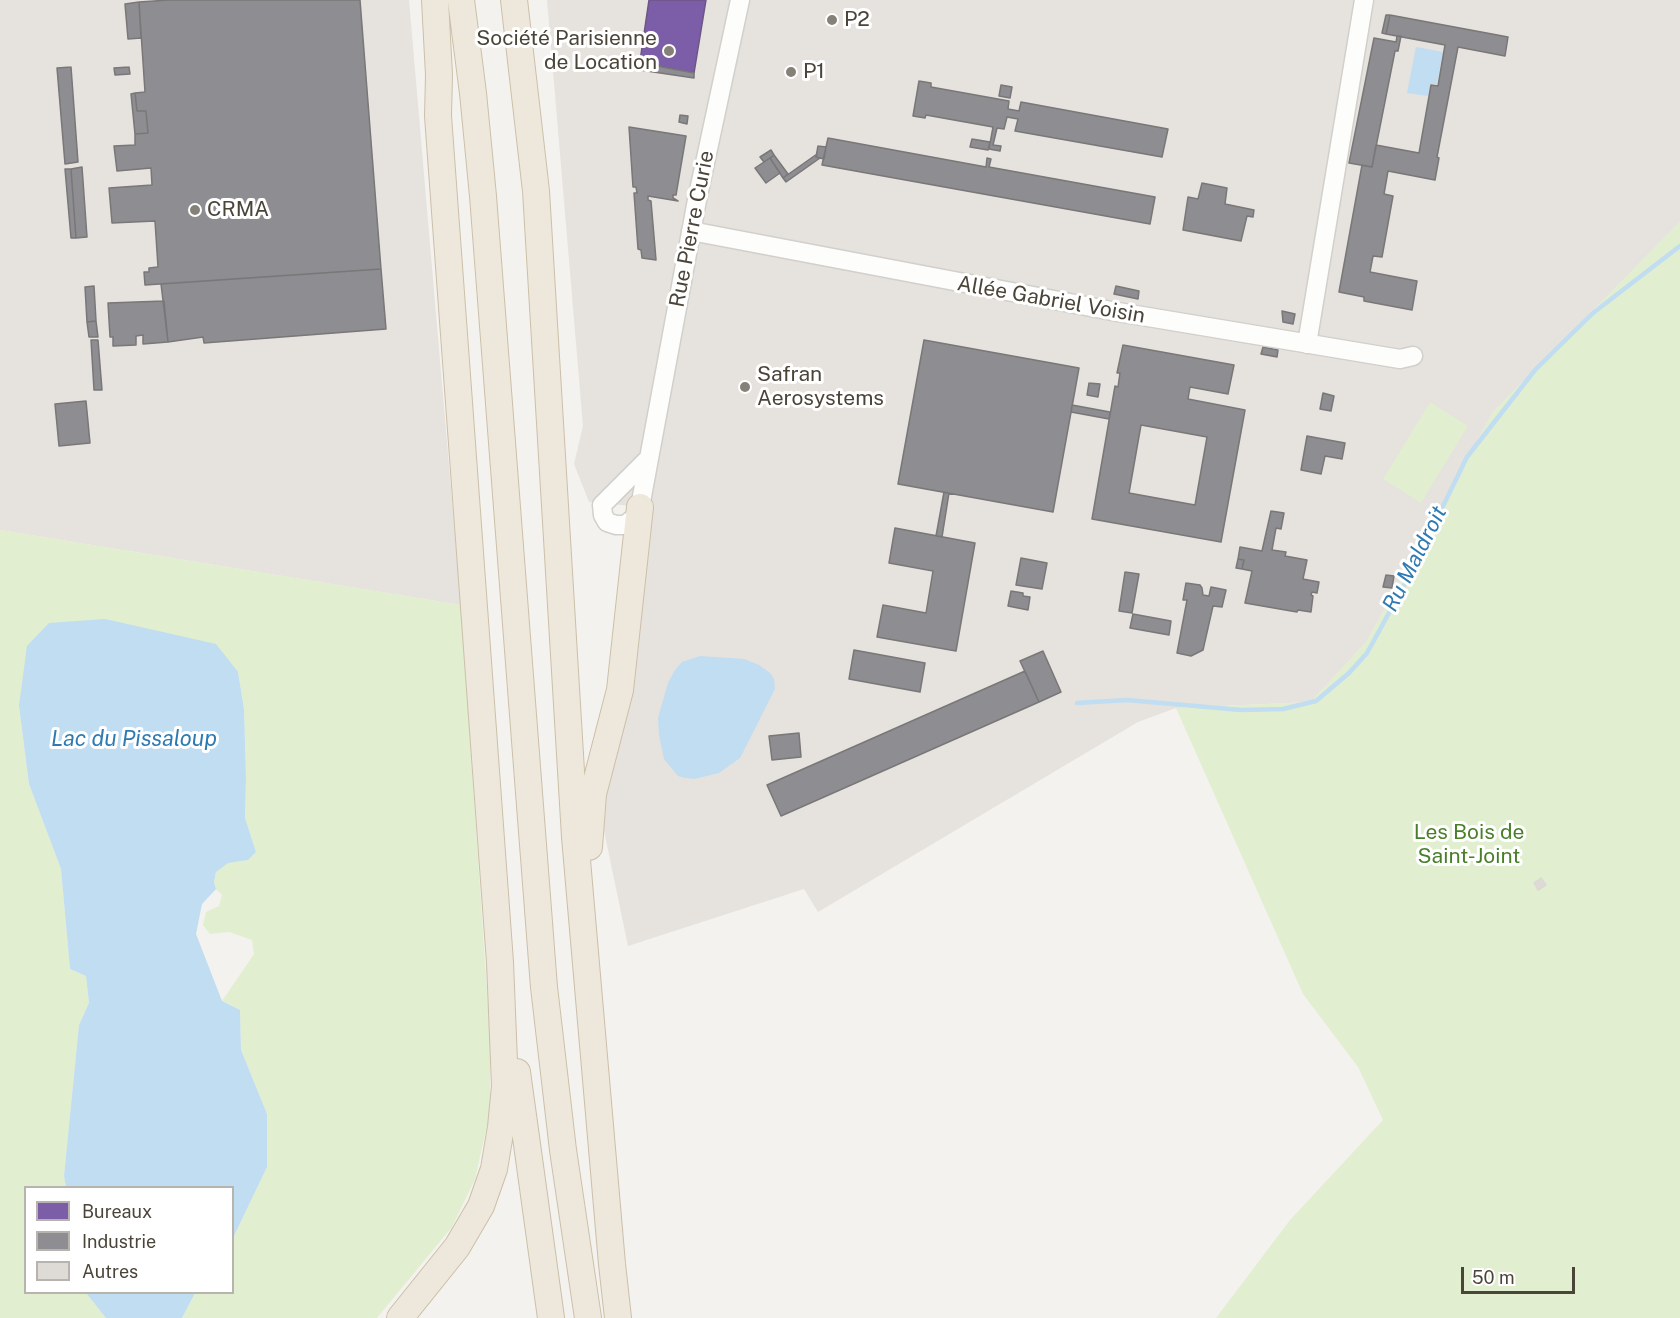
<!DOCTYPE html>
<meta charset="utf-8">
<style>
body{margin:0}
#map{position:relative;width:1680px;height:1318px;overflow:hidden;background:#f4f2ee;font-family:"Public Sans",sans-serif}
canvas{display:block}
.legend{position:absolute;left:24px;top:1186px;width:210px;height:108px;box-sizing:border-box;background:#fff;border:2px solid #b7b4b0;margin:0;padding:8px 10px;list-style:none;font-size:18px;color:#4b4439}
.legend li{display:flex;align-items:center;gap:12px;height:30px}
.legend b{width:30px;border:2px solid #b7b4b0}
.scale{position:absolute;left:1461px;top:1267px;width:114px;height:27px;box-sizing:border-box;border:3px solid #4b4439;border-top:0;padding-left:8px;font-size:18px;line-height:21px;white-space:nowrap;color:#4b4439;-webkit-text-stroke:4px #fff;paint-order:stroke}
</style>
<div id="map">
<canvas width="1680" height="1318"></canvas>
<ul class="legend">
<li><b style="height:16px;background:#7b5ea7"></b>Bureaux</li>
<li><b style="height:16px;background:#8d8d92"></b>Industrie</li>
<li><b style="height:16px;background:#dedbd6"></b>Autres</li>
</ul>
<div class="scale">50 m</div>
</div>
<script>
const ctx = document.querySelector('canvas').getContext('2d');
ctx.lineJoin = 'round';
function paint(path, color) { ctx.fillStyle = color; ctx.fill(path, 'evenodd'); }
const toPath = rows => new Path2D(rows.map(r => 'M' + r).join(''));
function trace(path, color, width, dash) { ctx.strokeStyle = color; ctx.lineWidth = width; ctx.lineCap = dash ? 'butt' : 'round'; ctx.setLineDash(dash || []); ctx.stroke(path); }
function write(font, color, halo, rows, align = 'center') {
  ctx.font = font + ' "Public Sans",sans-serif'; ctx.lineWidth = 6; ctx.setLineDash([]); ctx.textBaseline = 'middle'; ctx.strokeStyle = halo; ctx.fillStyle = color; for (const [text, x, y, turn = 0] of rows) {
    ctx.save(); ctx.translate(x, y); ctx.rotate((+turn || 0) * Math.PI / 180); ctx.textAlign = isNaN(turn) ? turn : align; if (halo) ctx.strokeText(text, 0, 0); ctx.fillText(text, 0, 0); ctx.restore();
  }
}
paint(toPath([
 [0,0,409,0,461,605,0,530],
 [547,0,1680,0,1680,222,1493,412,1367,641,1311,702,1176,708,1138,722,818,912,804,889,628,946,602,821,653,508,589,502,574,464,583,426]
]), '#e6e2de');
paint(toPath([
 [1680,222,1680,1318,1216,1318,1290,1220,1383,1120,1358,1067,1303,994,1176,708,1311,702,1367,641,1493,412],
 [1430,402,1468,426,1421,503,1383,479],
 [0,530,461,605,490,1036,490,1112,475,1179,452,1227,377,1318,182,1318,195,1293,232,1292,233,1238,267,1167,267,1114,241,1050,240,1010,222,1001,254,954,252,940,229,932,210,934,203,925,206,912,219,906,222,895,216,889,214,882,216,872,227,863,248,860,256,852,245,819,246,777,244,709,238,672,19,706,29,784,61,869,70,969,86,976,89,1003,79,1025,64,1176,66,1187,26,1188,26,1292,86,1293,106,1318,0,1318]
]), '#e1eecf');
paint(toPath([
 [0,0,52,0,73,260,0,302],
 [766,0,910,0,902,15,897,38,894,42,878,46,836,39,822,111,804,108,765,136,745,105],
 [1345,0,1356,0,1305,281,1294,280],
 [1372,0,1571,0,1569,13,1580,15,1550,186,1459,168,1461,156,1442,154,1458,70,1468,70,1470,61,1509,66,1515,33,1371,7],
 [569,103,609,111,635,431,631,459,600,497,580,466,598,439],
 [80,286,87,371,0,424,0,336,70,297],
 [731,293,752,297,748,325,726,321],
 [723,801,740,888,642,938,626,815]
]), '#e6e3df');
paint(toPath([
 [1416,47,1443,52,1437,84,1431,84,1428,96,1407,93],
 [105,619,216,644,238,672,244,709,246,777,245,818,256,852,248,860,228,863,216,872,214,882,216,889,202,904,196,934,222,1001,240,1010,241,1050,267,1114,267,1167,233,1238,232,1188,66,1187,64,1176,79,1025,89,1003,86,976,70,969,61,869,29,784,19,706,27,646,49,623],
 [700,656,744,659,759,665,770,673,774,679,775,689,740,758,719,773,694,779,685,778,678,776,664,759,659,735,658,718,668,683,675,670,682,662],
 [86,1293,195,1293,182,1318,106,1318]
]), '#c0ddf1');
const offices = toPath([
 [649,0,706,0,694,73,635,62,640,61,649,0]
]);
paint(offices, '#7b5ea7');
trace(offices, '#6d5686', 1.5);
const industry = toPath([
 [169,0,360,0,381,269,145,285,144,272,149,272,149,268,158,267,155,221,112,223,109,188,152,185,151,168,117,171,114,146,135,145,135,134,148,133,146,111,137,111,135,93,145,92,139,2,169,0],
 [139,2,141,38,128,39,125,4,139,2],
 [1386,15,1390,15,1386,34,1382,33,1386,15],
 [1390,15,1508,37,1505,56,1458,47,1437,157,1439,158,1435,180,1388,171,1384,194,1393,196,1382,257,1373,256,1370,272,1417,281,1412,310,1364,301,1364,297,1339,292,1362,165,1372,167,1376,145,1419,153,1431,85,1438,86,1445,45,1386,34,1390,15],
 [1397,36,1401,36,1398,51,1395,51,1372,167,1349,163,1374,38,1396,42,1397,36],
 [635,62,694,73,694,78,640,70,635,67,635,62],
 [71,67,78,162,65,164,57,68,71,67],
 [129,67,130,74,115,75,114,68,129,67],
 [919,81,931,83,931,87,1009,101,1008,109,1019,111,1021,102,1168,129,1162,157,1015,131,1018,119,1007,117,1004,129,997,128,993,145,1001,146,1000,151,989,149,993,127,926,115,925,118,913,116,919,81],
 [1001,85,1012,87,1010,98,999,96,1001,85],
 [135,93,137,111,146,111,148,133,135,134,131,94,135,93],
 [680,115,688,116,687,124,679,122,680,115],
 [629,127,686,136,676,195,673,195,673,198,678,201,648,196,648,200,651,201,656,260,642,258,641,250,638,249,634,193,637,193,636,187,633,187,629,127],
 [828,138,986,167,987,158,991,159,989,167,1155,197,1150,224,822,165,828,138],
 [972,139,990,142,988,150,970,147,972,139],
 [818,146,826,147,824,159,816,157,818,146],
 [771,150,774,155,764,162,760,157,771,150],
 [817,154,816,157,820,158,786,182,783,178,817,154],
 [774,155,788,174,783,178,770,158,774,155],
 [770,158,780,173,766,183,755,168,770,158],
 [82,167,87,237,76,238,71,169,82,167],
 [65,169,71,169,76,238,71,238,65,169],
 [1202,183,1227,188,1225,204,1254,210,1253,217,1247,216,1241,241,1183,230,1188,197,1198,199,1202,183],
 [381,269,386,329,204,343,203,337,168,342,161,284,381,269],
 [94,286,96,321,87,322,85,287,94,286],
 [1116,286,1139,291,1138,299,1114,294,1116,286],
 [164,301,168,342,143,344,143,335,136,336,136,345,113,346,113,337,110,337,108,303,164,301],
 [1282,311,1295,314,1293,324,1283,322,1282,311],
 [96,321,98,337,89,337,87,322,96,321],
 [91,340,98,340,102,390,94,390,91,340],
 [924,340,1079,368,1053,512,898,484,924,340],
 [1123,345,1234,365,1228,394,1190,387,1188,399,1245,410,1221,542,1092,519,1115,386,1118,387,1120,373,1117,373,1123,345],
 [1141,425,1207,437,1195,505,1129,493,1141,425],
 [1263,347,1278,350,1277,357,1261,354,1263,347],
 [1089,383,1100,384,1098,397,1087,395,1089,383],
 [1323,393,1334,396,1331,411,1320,409,1323,393],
 [86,401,90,443,59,446,55,404,86,401],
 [1072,405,1110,412,1109,419,1071,412,1072,405],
 [1307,436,1345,443,1342,459,1325,456,1321,474,1301,470,1307,436],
 [944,492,949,493,942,537,936,536,944,492],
 [1271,511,1284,513,1281,529,1276,528,1272,550,1286,552,1285,556,1307,560,1303,579,1319,582,1317,593,1312,592,1311,595,1313,596,1311,612,1298,610,1297,612,1245,603,1252,571,1242,569,1244,560,1238,559,1240,547,1262,551,1271,511],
 [895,528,975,543,956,651,877,637,883,605,926,613,933,571,889,563,895,528],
 [1021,558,1047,563,1042,589,1016,585,1021,558],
 [1238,559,1244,560,1242,569,1236,568,1238,559],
 [1125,572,1139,574,1132,613,1119,611,1125,572],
 [1386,575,1394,576,1392,588,1383,587,1386,575],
 [1186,583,1200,585,1202,588,1203,595,1209,596,1211,587,1226,590,1222,607,1213,606,1203,650,1191,656,1177,653,1187,600,1183,600,1186,583],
 [1011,591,1023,593,1023,596,1030,597,1028,610,1008,606,1011,591],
 [1133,614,1171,621,1169,635,1130,628,1133,614],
 [854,650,925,663,920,692,849,679,854,650],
 [1043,651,1061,692,1039,702,1020,661,1043,651],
 [1025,671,1039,702,781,816,767,785,1025,671],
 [799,733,801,757,772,760,769,736,799,733]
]);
paint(industry, '#8d8d92');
trace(industry, '#797777', 1.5);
trace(toPath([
 [1077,703,1127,700,1241,710,1283,709,1316,701,1349,673,1367,653,1406,582,1467,457,1535,370,1593,313,1680,246]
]), '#c0ddf1', 4.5);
const building = toPath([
 [1541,878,1546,885,1538,890,1534,883,1541,878]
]);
paint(building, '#dedbd6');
trace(building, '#dcd9d4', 1.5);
const minor = toPath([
 [691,231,1112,311,1400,359,1413,356],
 [1307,344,1364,0],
 [647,460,602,505,603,515,607,522,616,525,625,525,634,518,640,507,697,200,740,0]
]);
const highway = toPath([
 [461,0,473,93,483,196,544,987,563,1150,588,1318],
 [514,0,536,191,575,837,612,1264,618,1318],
 [589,847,593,794,620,690,640,507],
 [517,1072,551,1318],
 [400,1318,457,1247,481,1206,494,1169,501,1127,505,1086,500,962,438,116,439,75,435,0]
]);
trace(minor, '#d2d0cb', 21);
trace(highway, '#ccbfa9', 28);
trace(minor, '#fdfdfc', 18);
trace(highway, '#ede8db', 26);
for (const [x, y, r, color] of [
 [832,20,6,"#868178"],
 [669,51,6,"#868178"],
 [791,72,6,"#868178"],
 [195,210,6,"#868178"],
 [745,387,6,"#868178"]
]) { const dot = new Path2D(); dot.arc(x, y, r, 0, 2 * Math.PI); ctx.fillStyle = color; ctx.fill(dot); trace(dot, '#fff', 2); }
write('21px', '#4b4439', '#fff', [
 ["P2",844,20],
 ["Société Parisienne",657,39,"right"],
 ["de Location",657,63,"right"],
 ["P1",803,72],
 ["CRMA",207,210],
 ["Safran",757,375],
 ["Aerosystems",757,399]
], 'left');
write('21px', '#4b4439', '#fff', [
 ["Rue Pierre Curie",692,229,-79],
 ["Allée Gabriel Voisin",1051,300,10]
]);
write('21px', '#4a7f2a', '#fff', [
 ["Les Bois de",1469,833],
 ["Saint-Joint",1469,857]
]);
write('italic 22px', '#2e7ab2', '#fff', [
 ["Ru Maldroit",1415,559,-63],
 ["Lac du Pissaloup",134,739]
]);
</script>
